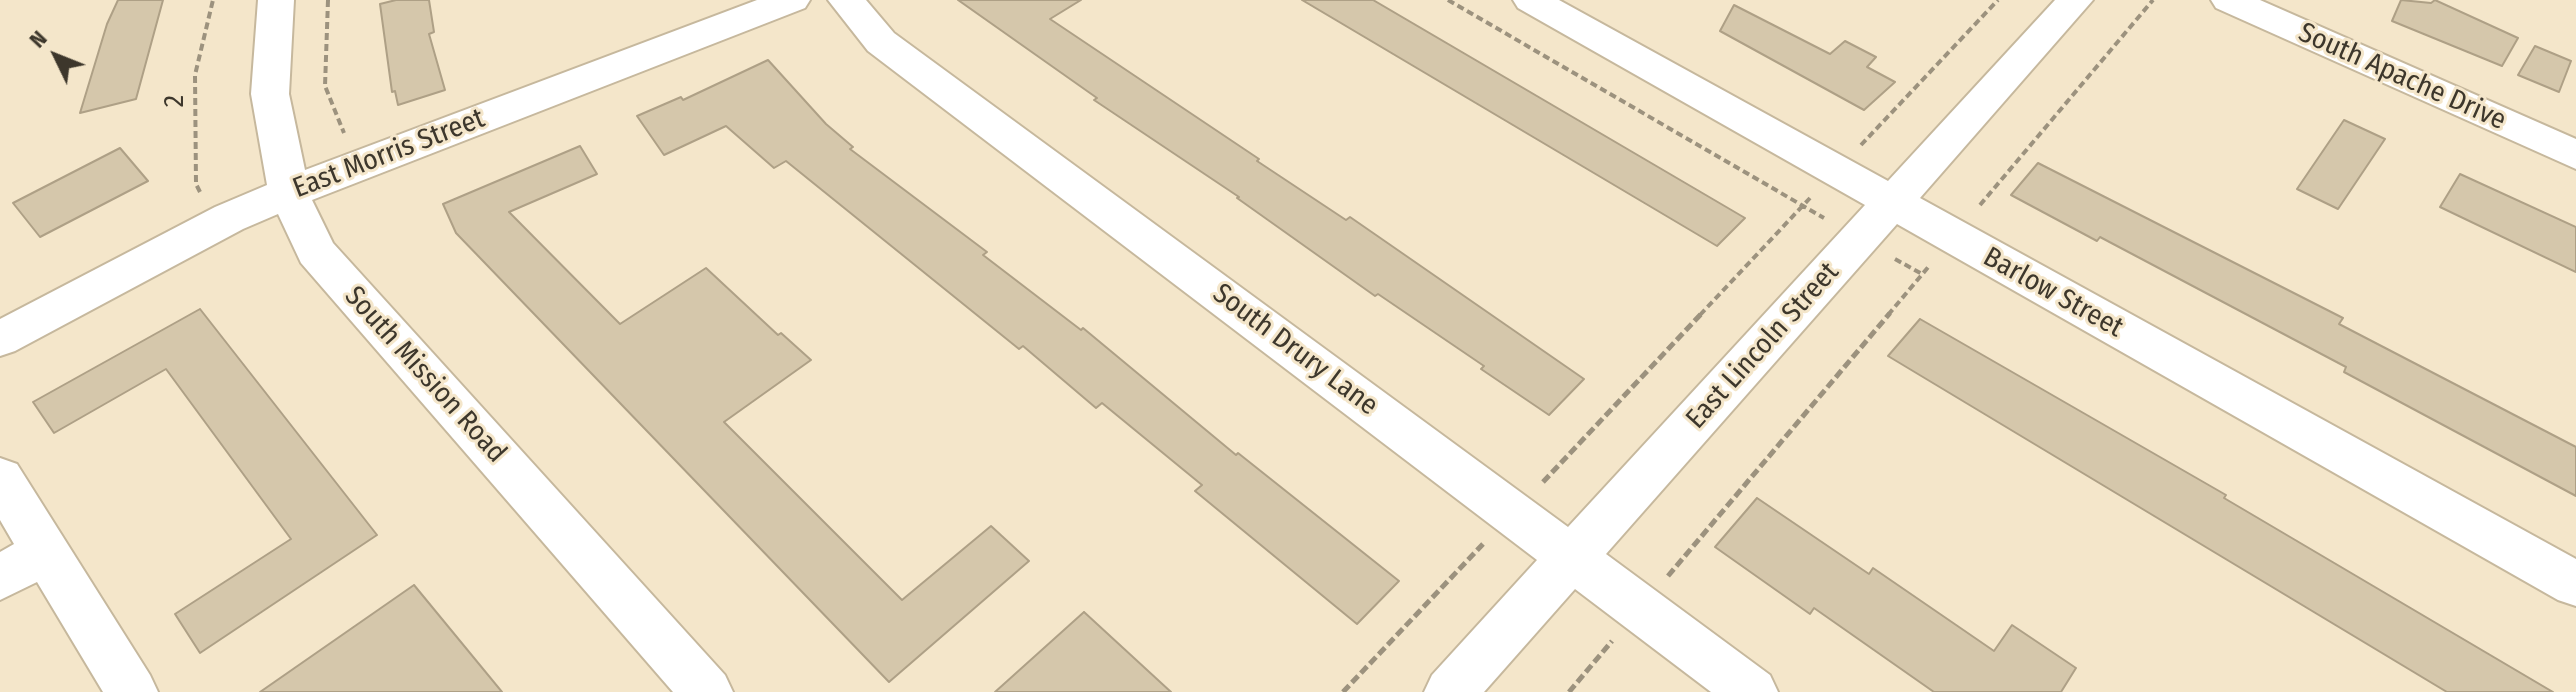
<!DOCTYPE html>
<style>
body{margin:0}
#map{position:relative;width:2576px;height:692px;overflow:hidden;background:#f4e6ca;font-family:"Fira Sans Condensed",sans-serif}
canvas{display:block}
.north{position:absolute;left:16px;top:16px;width:80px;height:80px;-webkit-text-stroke:6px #f4e6ca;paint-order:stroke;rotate:313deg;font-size:22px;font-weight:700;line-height:32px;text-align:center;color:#3d372c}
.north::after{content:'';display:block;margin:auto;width:28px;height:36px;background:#3d372c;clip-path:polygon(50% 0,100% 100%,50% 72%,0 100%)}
</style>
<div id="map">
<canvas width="2576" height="692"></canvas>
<div class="north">N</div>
</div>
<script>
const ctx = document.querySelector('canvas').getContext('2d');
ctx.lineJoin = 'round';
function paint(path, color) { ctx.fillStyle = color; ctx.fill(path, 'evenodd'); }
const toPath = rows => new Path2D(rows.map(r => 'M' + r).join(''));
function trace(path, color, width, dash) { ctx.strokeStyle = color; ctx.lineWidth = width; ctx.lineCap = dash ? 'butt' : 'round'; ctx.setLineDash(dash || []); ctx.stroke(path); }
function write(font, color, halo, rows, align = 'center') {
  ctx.font = font + ' "Fira Sans Condensed",sans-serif'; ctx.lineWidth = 6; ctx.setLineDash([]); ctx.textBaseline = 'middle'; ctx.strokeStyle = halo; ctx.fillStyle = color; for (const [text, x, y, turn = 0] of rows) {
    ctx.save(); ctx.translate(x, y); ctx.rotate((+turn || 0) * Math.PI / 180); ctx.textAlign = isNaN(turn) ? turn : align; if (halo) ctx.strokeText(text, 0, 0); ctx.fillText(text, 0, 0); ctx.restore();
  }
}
const building = toPath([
 [118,0,163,0,136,99,80,113,107,24,118,0],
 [396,0,429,0,434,32,429,34,445,90,398,105,395,91,392,92,380,4,396,0],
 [958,0,1081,0,1050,19,1259,159,1257,161,1346,220,1350,217,1584,379,1549,415,1481,369,1484,366,1378,294,1375,296,1237,198,1239,197,1094,100,1097,98,958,0],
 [1302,0,1373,0,1745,218,1717,246,1302,0],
 [2401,0,2431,3,2435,0,2518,38,2502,66,2392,21,2401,0],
 [1734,5,1830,54,1845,41,1876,57,1867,67,1895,82,1864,110,1720,31,1734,5],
 [2535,46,2571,61,2559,92,2518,75,2535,46],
 [768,60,826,124,853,147,850,149,987,252,983,255,1081,330,1083,328,1236,455,1238,453,1399,581,1357,624,1195,491,1202,485,1102,403,1096,408,1023,346,1019,349,786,161,774,168,726,126,664,155,637,116,681,97,683,100,768,60],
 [2344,120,2385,139,2338,209,2297,189,2344,120],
 [580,146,597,174,509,212,620,324,706,268,778,335,781,333,811,360,724,422,902,600,991,526,1029,561,889,682,456,233,443,204,580,146],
 [120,148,148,181,40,237,13,203,120,148],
 [2038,163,2343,318,2339,324,2576,447,2576,496,2344,372,2346,367,2100,237,2097,241,2011,195,2038,163],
 [2460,174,2576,227,2576,272,2440,207,2460,174],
 [200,309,377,535,200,653,175,614,291,539,166,369,54,433,33,402,200,309],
 [1920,319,2226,495,2224,498,2553,692,2447,692,1888,356,1920,319],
 [1757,498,1869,574,1873,568,1994,651,2012,625,2076,668,2061,692,1934,692,1814,608,1810,614,1715,547,1757,498],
 [414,585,502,692,260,692,414,585],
 [1084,612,1171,692,995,692,1084,612]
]);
paint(building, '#d5c7ab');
trace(building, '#aea086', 2);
const minor = toPath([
 [258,0,294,0,289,94,305,170,757,0,810,0,805,8,312,200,333,243,725,675,733,692,673,692,301,263,278,214,243,229,15,351,0,356,0,319,215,207,267,185,251,94,258,0],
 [828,0,866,0,894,33,1568,527,1865,205,1518,8,1513,0,1559,0,1888,181,2055,0,2093,0,1920,198,2576,559,2576,606,2558,600,1897,224,1606,554,1770,675,1778,692,1711,692,1575,589,1484,692,1424,692,1432,675,1537,560,868,51,828,0],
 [2211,0,2260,0,2576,139,2576,169,2216,8,2211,0],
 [0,458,17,464,150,675,158,692,103,692,37,582,0,600,0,552,14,544,0,520,0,458]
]);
trace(minor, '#c6b89d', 4);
trace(toPath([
 [328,0,325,86,344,133],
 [1448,0,1824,218],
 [1861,145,1998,0],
 [200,192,196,184,195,75,213,0],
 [1980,205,2153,0],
 [1895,259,1922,274],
 [1700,315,1810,198],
 [1888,315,1930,265]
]), '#9c927e', 4, [7, 4]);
trace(toPath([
 [1543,482,1702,313],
 [1668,576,1890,313],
 [1343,692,1483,544],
 [1569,692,1612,641]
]), '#9c927e', 5, [9, 4]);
paint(minor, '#fff');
write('28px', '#3d372c', '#f4e6ca', [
 ["South Apache Drive",2402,77,24],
 ["2",175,101,-90],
 ["East Morris Street",389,154,-21],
 ["Barlow Street",2053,293,29],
 ["East Lincoln Street",1763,346,-48],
 ["South Drury Lane",1295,350,37],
 ["South Mission Road",425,375,48]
]);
</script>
